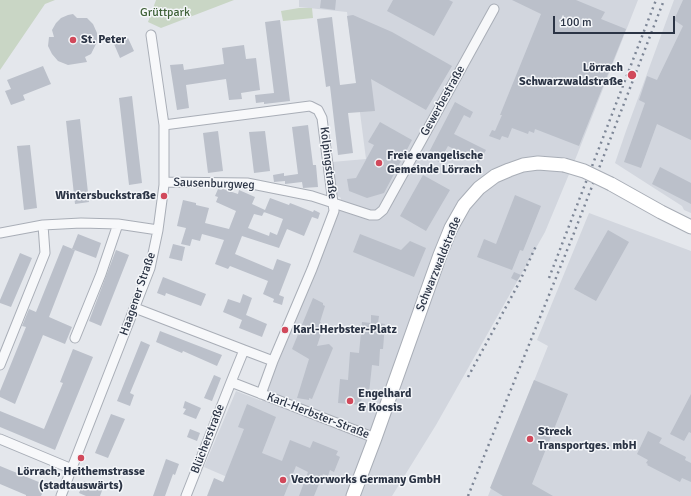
<!DOCTYPE html>
<meta charset="utf-8">
<style>
body{margin:0}
#map{position:relative;width:691px;height:496px;overflow:hidden;background:#e4e7ec;font-family:Signika,sans-serif}
canvas{display:block}
.scale{position:absolute;left:553px;top:16px;width:122px;height:18px;box-sizing:border-box;border:2px solid #2b3445;border-top:0;padding-left:5px;font-size:12px;line-height:14px;white-space:nowrap;color:#2b3445;-webkit-text-stroke:3px #f4f6f9;paint-order:stroke}
</style>
<div id="map">
<canvas width="691" height="496"></canvas>
<div class="scale">100 m</div>
</div>
<script>
const ctx = document.querySelector('canvas').getContext('2d');
ctx.lineJoin = 'round';
function paint(path, color) { ctx.fillStyle = color; ctx.fill(path, 'evenodd'); }
const toPath = rows => new Path2D(rows.map(r => 'M' + r).join(''));
function trace(path, color, width, dash) { ctx.strokeStyle = color; ctx.lineWidth = width; ctx.lineCap = dash ? 'butt' : 'round'; ctx.setLineDash(dash || []); ctx.stroke(path); }
function write(font, color, halo, rows, align = 'center') {
  ctx.font = font + ' Signika,sans-serif'; ctx.lineWidth = 3; ctx.setLineDash([]); ctx.textBaseline = 'middle'; ctx.strokeStyle = halo; ctx.fillStyle = color; for (const [text, x, y, turn = 0] of rows) {
    ctx.save(); ctx.translate(x, y); ctx.rotate((+turn || 0) * Math.PI / 180); ctx.textAlign = isNaN(turn) ? turn : align; if (halo) ctx.strokeText(text, 0, 0); ctx.fillText(text, 0, 0); ctx.restore();
  }
}
paint(toPath([
 [299,0,638,0,577,155,545,232,436,425,392,496,244,496,248,486,204,467,236,391,262,401,312,281,334,224,341,198,336,195,332,162,366,159,347,12,299,7],
 [674,0,691,0,691,213,684,210,682,206,615,163,626,131],
 [589,213,691,251,691,496,488,496,548,346,537,340]
]), '#d2d6de');
paint(toPath([
 [0,0,55,0,45,4,0,70],
 [156,0,234,0,161,28,148,22],
 [299,8,312,8,313,18,283,21,281,11]
]), '#c9d6c5');
paint(toPath([
 [321,0,336,0,335,10,320,8],
 [393,0,449,0,453,2,434,36,387,11],
 [512,0,576,0,605,12,601,19,626,29,579,146,535,129,534,133,529,131,528,134,512,128,508,138,502,136,500,140,489,136,492,130,495,131,502,115,500,115,541,14],
 [683,0,691,0,691,140,657,124,641,168,624,162,645,103,639,100,647,76,657,80,683,26,674,20],
 [73,14,77,18,87,18,93,24,97,33,97,42,91,54,85,57,87,62,68,65,58,61,52,54,48,46,49,37,54,37,52,30,56,23,61,18,68,15],
 [353,15,392,32,452,66,426,110,371,79,375,111,348,113,353,153,338,155,330,86,326,87,317,19,332,17,340,85,356,83,347,16],
 [280,20,290,101,264,104,264,102,256,103,255,95,274,93,265,22],
 [128,38,134,51,120,58,114,44],
 [244,45,246,59,256,58,260,90,241,93,242,99,229,100,226,79,186,85,189,108,177,110,170,65,183,64,184,70,224,64,222,48],
 [43,66,51,84,23,95,25,100,11,105,5,91,11,89,7,80],
 [132,96,142,183,129,185,119,98],
 [455,102,473,112,470,118,464,115,454,134,486,150,479,162,448,146,439,162,427,156],
 [80,119,89,202,75,204,66,121],
 [380,122,412,140,384,193,367,198,349,191,347,179,356,178,374,145,368,142],
 [308,125,313,165,316,165,318,187,303,188,302,182,285,184,285,181,274,182,273,175,284,173,284,176,298,174,292,127],
 [218,131,223,171,208,173,203,133],
 [265,131,270,171,254,173,249,132],
 [30,145,37,208,24,210,17,146],
 [660,167,691,183,691,204,652,184],
 [423,175,450,190,426,231,400,216],
 [218,189,221,190,223,189,238,194,239,190,255,197,252,204,265,210,270,198,289,205,290,203,313,212,314,210,320,213,318,219,312,217,304,236,287,229,279,248,242,236,235,254,273,270,277,259,291,264,279,295,284,297,282,305,273,302,274,299,263,294,268,281,230,266,228,269,215,264,224,240,202,234,200,241,192,239,190,246,181,244,186,228,177,226,183,200,196,203,196,205,209,208,205,223,229,229,236,211,216,202,218,197,215,196],
 [265,210,264,212,283,219,277,235,270,232,269,236,248,228,254,214,262,216],
 [515,195,541,206,523,251,520,250,512,270,477,257,484,239,496,244],
 [608,230,629,242,596,301,574,289],
 [78,234,101,243,96,258,72,249],
 [360,234,401,250,410,241,426,248,414,277,353,252],
 [173,244,185,247,182,261,169,258],
 [63,245,75,250,49,317,72,327,65,344,43,335,15,404,0,397,0,391,26,327,22,326,29,309,36,312],
 [116,250,129,255,101,326,89,321],
 [20,253,32,258,11,307,0,303,0,300],
 [514,272,521,275,517,281,511,278],
 [163,277,206,294,201,306,166,293,165,296,157,293],
 [243,294,252,298,246,315,267,324,262,337,239,328,242,320,223,312,228,299,240,303],
 [313,298,323,303,323,305,325,306,320,322,324,325,317,346,329,344,333,348,312,399,309,398,309,400,297,398,309,359,292,349],
 [371,315,379,316,378,323,385,324,383,349,380,349,379,366,372,365,369,393,362,393,361,405,338,403,340,379,348,380,350,352,359,353,362,322,371,323],
 [160,331,222,355,217,366,183,351,182,353,156,342],
 [141,341,150,345,130,393,134,395,130,406,117,401],
 [73,349,93,357,55,450,0,427,0,411,44,429,63,383,60,382],
 [214,375,221,378,212,401,204,398],
 [534,380,568,394,532,484,553,496,503,496,490,488],
 [691,394,691,433,689,432,684,441,670,434],
 [185,401,201,408,196,419,183,414,186,409,183,408],
 [247,404,276,417,262,453,282,461,290,440,310,448,313,441,338,451,336,455,340,457,334,472,330,470,328,476,323,474,314,496,299,496,308,472,296,466,284,496,207,496,214,478,223,482,244,429,238,427],
 [111,414,125,419,108,458,95,453],
 [190,429,200,433,197,441,187,437],
 [648,431,662,438,659,443,686,457,685,460,691,463,691,482,682,478,680,482,647,465,648,464,646,463,648,460,637,454],
 [166,459,179,464,175,475,173,474,165,496,153,496],
 [0,466,46,485,41,496,26,496,26,495,0,484],
 [84,481,103,488,100,496,86,496,79,493]
]), '#bbc0ca');
const minor = toPath([
 [164,125,310,106,318,110,322,118,334,211,312,269,273,361,261,394],
 [164,182,247,183,312,196,370,215,377,215,383,210,494,9],
 [0,233,43,225,81,223,118,224,158,230],
 [135,308,244,350],
 [75,338,101,274,118,224],
 [273,361,244,350,231,382,375,438],
 [0,365,45,253,43,225],
 [0,439,72,469],
 [61,496,150,268,158,230,164,185,164,125,151,35],
 [186,496,231,382]
]);
const secondary = toPath([
 [611,184,661,212,691,227],
 [353,496,375,438,440,255,451,228,464,205,479,188,495,176,509,170,523,165,538,163,564,165]
]);
trace(minor, '#a9aeb7', 11);
trace(secondary, '#a9aeb7', 15);
trace(minor, '#f7f8fa', 9);
trace(secondary, '#fff', 13);
trace(toPath([
 [549,278,656,0],
 [468,377,519,283,536,246],
 [468,496,574,233,664,0]
]), '#7d8696', 2.5, [2, 4]);
const secondaryBridge = toPath([
 [564,165,584,171,611,184]
]);
trace(secondaryBridge, '#a9aeb7', 15, []);
trace(secondaryBridge, '#fff', 13);
for (const [x, y, r, color] of [
 [73,40,4,"#d1495b"],
 [632,75,5,"#d1495b"],
 [379,163,4,"#d1495b"],
 [164,196,4,"#d1495b"],
 [285,330,4,"#d1495b"],
 [350,401,4,"#d1495b"],
 [530,439,4,"#d1495b"],
 [81,458,4,"#d1495b"],
 [283,480,4,"#d1495b"]
]) { const dot = new Path2D(); dot.arc(x, y, r, 0, 2 * Math.PI); ctx.fillStyle = color; ctx.fill(dot); trace(dot, '#f4f6f9', 1.5); }
write('12px', '#3f6138', '#f4f6f9', [
 ["Grüttpark",165,13]
]);
write('bold 12px', '#2b3445', '#f4f6f9', [
 ["St. Peter",81,40],
 ["Lörrach",623,68,"right"],
 ["Schwarzwaldstraße",623,82,"right"],
 ["Freie evangelische",387,156],
 ["Gemeinde Lörrach",387,170],
 ["Wintersbuckstraße",156,196,"right"],
 ["Karl-Herbster-Platz",293,330],
 ["Engelhard",358,394],
 ["& Kocsis",358,408],
 ["Streck",538,432],
 ["Transportges. mbH",538,446],
 ["Lörrach, Heithemstrasse",81,472,"center"],
 ["(stadtauswärts)",81,486,"center"],
 ["Vectorworks Germany GmbH",291,480]
], 'left');
write('12px', '#2b3445', '#f4f6f9', [
 ["Gewerbestraße",443,101,-61],
 ["Kolpingstraße",328,163,83],
 ["Sausenburgweg",214,184,2],
 ["Schwarzwaldstraße",439,264,-68],
 ["Haagener Straße",138,294,-71],
 ["Karl-Herbster-Straße",318,416,21],
 ["Blücherstraße",208,439,-69]
]);
</script>
